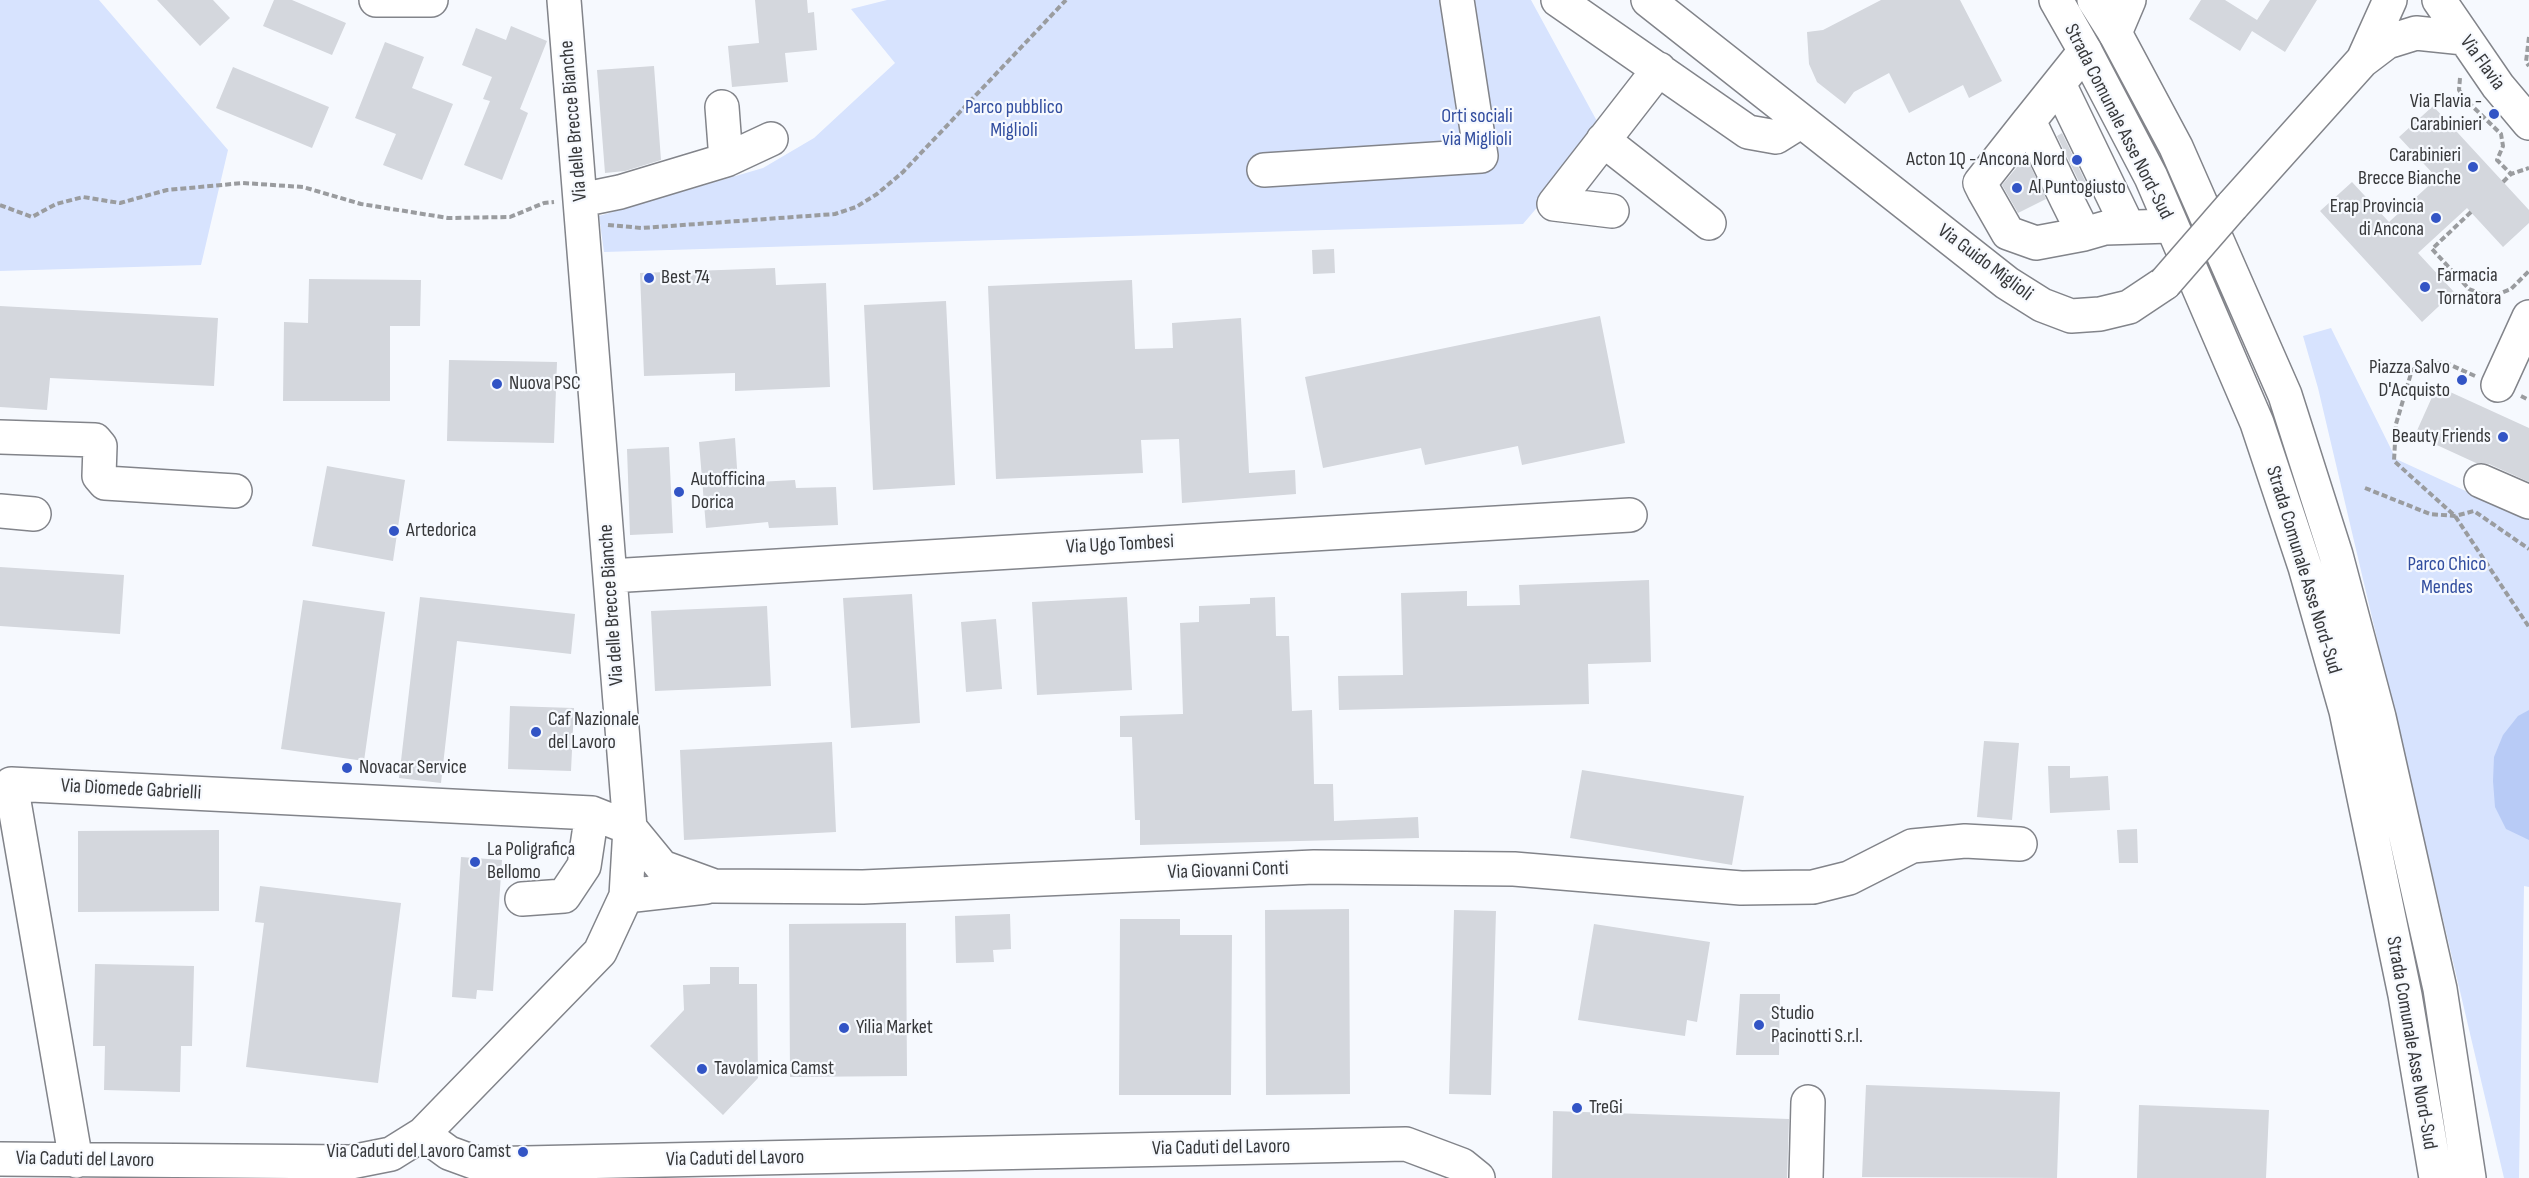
<!DOCTYPE html>
<style>
body{margin:0}
canvas{display:block;background:#f6f9fe}
</style>
<canvas width="2529" height="1178"></canvas>
<script>
const ctx = document.querySelector('canvas').getContext('2d');
ctx.lineJoin = 'round';
function paint(path, color) { ctx.fillStyle = color; ctx.fill(path, 'evenodd'); }
const toPath = rows => new Path2D(rows.map(r => 'M' + r).join(''));
function trace(path, color, width, dash) { ctx.strokeStyle = color; ctx.lineWidth = width; ctx.lineCap = dash ? 'butt' : 'round'; ctx.setLineDash(dash || []); ctx.stroke(path); }
function write(font, color, halo, rows, align = 'center') {
  ctx.font = font + ' "Sofia Sans Condensed",sans-serif'; ctx.lineWidth = 4.5; ctx.setLineDash([]); ctx.textBaseline = 'middle'; ctx.strokeStyle = halo; ctx.fillStyle = color; for (const [text, x, y, turn = 0] of rows) {
    ctx.save(); ctx.translate(x, y); ctx.rotate((+turn || 0) * Math.PI / 180); ctx.textAlign = isNaN(turn) ? turn : align; if (halo) ctx.strokeText(text, 0, 0); ctx.fillText(text, 0, 0); ctx.restore();
  }
}
paint(toPath([
 [0,0,99,0,228,150,201,265,0,271],
 [887,0,1531,0,1598,123,1569,170,1523,224,604,252,599,216,763,168,814,138,895,63,851,9],
 [2331,328,2396,459,2529,520,2529,887,2524,886,2519,1178,2504,1178,2318,388,2303,336]
]), '#d7e3fe');
paint(toPath([
 [2529,710,2529,840,2506,829,2495,807,2493,781,2494,757,2503,735,2518,716]
]), '#b8cbf6');
paint(toPath([
 [157,0,213,0,230,18,200,46],
 [274,0,292,0,346,23,332,55,263,26],
 [755,0,807,0,808,13,814,12,817,50,785,53,788,82,732,87,728,46,759,43],
 [1881,0,1960,0,2002,81,1969,98,1963,85,1909,113,1889,73,1854,92,1845,104,1817,82,1809,64,1807,32,1823,30],
 [2201,0,2225,0,2257,20,2270,0,2317,0,2285,52,2252,31,2240,51,2189,19],
 [511,26,547,41,520,109,528,113,502,180,464,165,490,101,483,99,492,77,462,65,476,28,506,40],
 [385,42,424,57,412,88,453,104,422,180,383,165,396,134,355,118],
 [654,66,661,160,625,171,605,173,597,70],
 [233,67,329,107,312,148,216,108],
 [2433,106,2529,210,2529,223,2503,247,2467,208,2418,253,2454,292,2422,322,2320,211,2352,182,2389,222,2437,178,2399,137],
 [2062,133,2089,189,2084,192,2057,136],
 [2028,161,2046,199,2018,213,2002,185,2017,167],
 [1334,249,1335,273,1313,274,1312,250],
 [775,268,776,285,826,283,830,387,735,391,735,373,644,376,640,273],
 [309,279,421,280,420,326,390,326,390,401,283,401,284,322,308,323],
 [1132,280,1135,349,1173,348,1172,323,1241,318,1249,473,1295,470,1296,494,1182,503,1179,439,1141,440,1143,473,996,479,988,286],
 [946,301,955,485,873,490,864,305],
 [0,306,218,318,214,386,50,378,47,410,0,407],
 [1600,316,1625,443,1522,465,1518,446,1425,465,1421,448,1323,468,1305,377],
 [449,360,557,362,554,443,447,441],
 [2437,386,2529,428,2529,482,2489,464,2476,463,2415,435],
 [735,438,738,483,795,480,796,488,836,487,838,525,769,528,768,522,706,528,699,442],
 [669,447,673,533,630,535,627,449],
 [327,466,405,480,393,561,312,546],
 [0,567,124,575,120,634,0,626],
 [1649,580,1651,662,1588,664,1589,704,1339,710,1338,676,1403,675,1401,593,1467,591,1467,606,1520,605,1519,585],
 [912,594,920,723,851,728,843,598],
 [420,597,575,614,571,654,457,641,441,783,399,778],
 [1127,597,1132,690,1037,695,1032,602],
 [1275,597,1276,636,1289,636,1292,711,1312,710,1314,784,1333,784,1334,821,1418,817,1419,838,1140,845,1140,820,1135,820,1132,737,1120,737,1120,716,1183,714,1180,623,1199,622,1199,606,1250,604,1250,598],
 [303,600,385,612,364,761,281,749],
 [767,606,771,686,655,691,651,611],
 [996,619,1002,689,966,692,961,622],
 [510,706,574,708,571,771,508,769],
 [1984,741,2019,743,2012,820,1977,817],
 [832,742,836,832,684,840,680,750],
 [2048,766,2070,766,2070,778,2108,776,2110,810,2050,813],
 [1582,770,1744,796,1732,865,1570,838],
 [2137,829,2138,863,2119,863,2117,830],
 [219,830,219,911,78,912,78,831],
 [461,857,502,860,493,991,477,990,476,999,452,997],
 [260,886,401,903,378,1083,246,1067,264,923,255,922],
 [1349,909,1350,1094,1266,1095,1265,910],
 [1454,910,1496,911,1491,1095,1449,1094],
 [1010,914,1011,949,993,950,994,962,956,963,955,916],
 [1120,919,1180,919,1180,935,1232,935,1231,1095,1119,1095],
 [906,923,907,1076,790,1077,789,924],
 [1594,924,1710,942,1697,1022,1687,1020,1685,1036,1578,1020],
 [95,964,194,966,192,1046,181,1046,180,1092,104,1090,105,1046,93,1046],
 [710,967,739,967,739,984,757,984,758,1078,723,1115,650,1046,684,1010,683,985,710,984],
 [1740,994,1780,994,1779,1055,1736,1055],
 [1866,1085,2060,1092,2057,1178,1862,1177],
 [2139,1105,2269,1110,2266,1178,2137,1178],
 [1553,1111,1789,1119,1787,1178,1552,1178]
]), '#d4d7dd');
const minor = toPath([
 [376,0,431,0],
 [1558,0,1748,132,1776,137,1800,122],
 [1648,0,2007,283,2042,305,2071,316,2100,314,2129,307,2165,283],
 [2439,0,2498,86,2529,123],
 [2115,33,2129,0],
 [2085,51,2029,121,2067,200,2084,234,2105,228,2171,226],
 [2363,60,2390,0],
 [2059,84,2128,227],
 [2029,121,1980,183,1984,191,2008,233,2036,243,2084,234],
 [1603,140,1709,223],
 [726,160,771,139],
 [1264,170,1481,156,1457,0],
 [581,200,620,192,726,160,722,107],
 [2232,206,2362,61,2387,42,2416,33,2464,38],
 [1612,211,1554,204,1659,69],
 [2498,385,2529,317],
 [0,437,95,440,100,446,99,476,105,483,235,491],
 [2481,481,2529,502],
 [0,511,34,514],
 [610,576,1630,515],
 [626,896,706,887],
 [522,899,564,896,584,866,592,813],
 [423,1134,449,1153,479,1164,1406,1144,1462,1165,1478,1178],
 [0,1159,351,1162,391,1154,423,1134,600,952,626,896,630,828,564,0],
 [76,1161,11,784,592,813,630,828,662,867,714,886,863,887,1314,867,1514,869,1741,888,1813,887,1849,878,1912,846,1965,841,2020,844],
 [1806,1178,1808,1102]
]);
const highway = toPath([
 [2056,0,2085,51,2151,177,2257,423,2305,567,2346,711,2405,995,2436,1178],
 [2094,0,2115,33,2176,147,2285,395,2336,555,2379,717,2440,989,2469,1178]
]);
trace(minor, '#82848a', 36);
trace(highway, '#82848a', 36);
trace(toPath([
 [2529,37,2526,62,2529,66],
 [2460,78,2459,90,2468,102,2501,134,2503,146,2497,160,2511,174],
 [2503,182,2511,174,2529,168],
 [0,205,32,217,56,204,83,197,120,203,167,190,243,183,303,187,361,204,448,218,510,217,544,203,554,202],
 [2471,212,2432,249,2469,289,2481,294,2496,295,2511,289,2529,271],
 [608,225,642,228,835,214,856,207,877,194,903,172,1066,0],
 [2475,376,2444,362,2412,370,2396,424,2394,461,2455,516,2529,627],
 [2521,396,2529,400],
 [2365,488,2430,514,2455,516,2474,511,2529,549]
]), '#9a9c9f', 4, [6, 3]);
trace(minor, '#fff', 33);
trace(highway, '#fff', 33);
const minorBridge = toPath([
 [2165,283,2232,206]
]);
trace(minorBridge, '#82848a', 36, []);
trace(minorBridge, '#fff', 33);
for (const [x, y, r, color] of [
 [2494,114,6,"#3254c5"],
 [2077,160,6,"#3254c5"],
 [2473,167,6,"#3254c5"],
 [2017,188,6,"#3254c5"],
 [2436,218,6,"#3254c5"],
 [649,278,6,"#3254c5"],
 [2425,287,6,"#3254c5"],
 [2462,380,6,"#3254c5"],
 [497,384,6,"#3254c5"],
 [2503,437,6,"#3254c5"],
 [679,492,6,"#3254c5"],
 [394,531,6,"#3254c5"],
 [536,732,6,"#3254c5"],
 [347,768,6,"#3254c5"],
 [475,862,6,"#3254c5"],
 [1759,1025,6,"#3254c5"],
 [844,1028,6,"#3254c5"],
 [702,1069,6,"#3254c5"],
 [1577,1108,6,"#3254c5"],
 [523,1152,6,"#3254c5"]
]) { const dot = new Path2D(); dot.arc(x, y, r, 0, 2 * Math.PI); ctx.fillStyle = color; ctx.fill(dot); trace(dot, '#f6f9fe', 2); }
write('20px', '#37383a', '#f6f9fe', [
 ["Via Flavia",2482,63,54],
 ["Via delle Brecce Bianche",574,121,-95],
 ["Strada Comunale Asse Nord-Sud",2118,122,63],
 ["Via Guido Miglioli",1985,263,37],
 ["Via Ugo Tombesi",1120,545,-3],
 ["Strada Comunale Asse Nord-Sud",2303,570,73],
 ["Via delle Brecce Bianche",612,605,-94],
 ["Via Diomede Gabrielli",131,790,3],
 ["Via Giovanni Conti",1228,871,-2],
 ["Strada Comunale Asse Nord-Sud",2411,1043,80],
 ["Via Caduti del Lavoro",1221,1148,-1],
 ["Via Caduti del Lavoro",735,1159,-1],
 ["Via Caduti del Lavoro",85,1160,1]
]);
write('20px', '#37383a', '#f6f9fe', [
 ["Via Flavia -",2482,102,"right"],
 ["Carabinieri",2482,125,"right"],
 ["Carabinieri",2461,156,"right"],
 ["Brecce Bianche",2461,179,"right"],
 ["Acton 1Q - Ancona Nord",2065,160,"right"],
 ["Al Puntogiusto",2029,188],
 ["Erap Provincia",2424,207,"right"],
 ["di Ancona",2424,230,"right"],
 ["Farmacia",2437,276],
 ["Tornatora",2437,299],
 ["Best 74",661,278],
 ["Piazza Salvo",2450,368,"right"],
 ["D'Acquisto",2450,391,"right"],
 ["Nuova PSC",509,384],
 ["Beauty Friends",2491,437,"right"],
 ["Autofficina",691,480],
 ["Dorica",691,503],
 ["Artedorica",406,531],
 ["Caf Nazionale",548,720],
 ["del Lavoro",548,743],
 ["Novacar Service",359,768],
 ["La Poligrafica",487,850],
 ["Bellomo",487,873],
 ["Studio",1771,1014],
 ["Pacinotti S.r.l.",1771,1037],
 ["Yilia Market",856,1028],
 ["Tavolamica Camst",714,1069],
 ["TreGi",1589,1108],
 ["Via Caduti del Lavoro Camst",511,1152,"right"]
], 'left');
write('20px', '#314d9f', '#f6f9fe', [
 ["Parco pubblico",1014,108],
 ["Miglioli",1014,131],
 ["Orti sociali",1477,117],
 ["via Miglioli",1477,140],
 ["Parco Chico",2447,565],
 ["Mendes",2447,588]
]);
</script>
